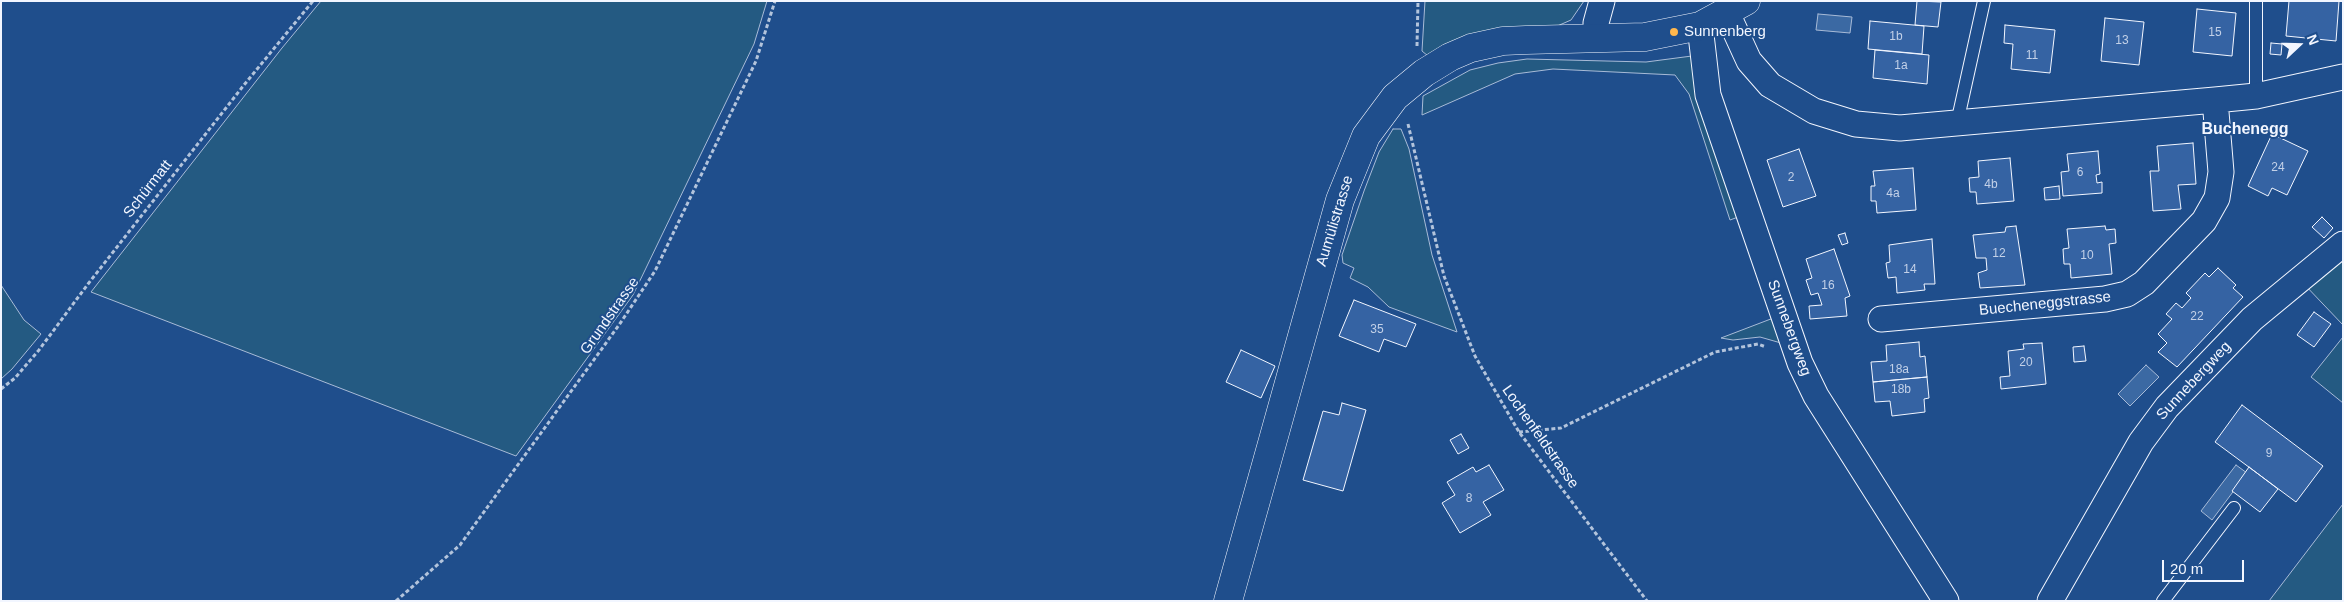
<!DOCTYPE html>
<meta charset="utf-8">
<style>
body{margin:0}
#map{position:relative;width:2344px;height:602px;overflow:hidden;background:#1f4e8c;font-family:Arial,sans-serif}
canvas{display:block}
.frame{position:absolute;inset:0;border:2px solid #f2f6ff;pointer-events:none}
.north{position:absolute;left:2274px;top:20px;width:50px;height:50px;-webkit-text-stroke:4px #1f4e8c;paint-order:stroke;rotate:69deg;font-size:14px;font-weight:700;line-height:20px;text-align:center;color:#f2f6ff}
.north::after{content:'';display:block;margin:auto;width:18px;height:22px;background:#f2f6ff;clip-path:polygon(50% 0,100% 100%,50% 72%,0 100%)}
.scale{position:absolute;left:2162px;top:560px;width:82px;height:22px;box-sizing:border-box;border:2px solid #f2f6ff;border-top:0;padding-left:6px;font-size:15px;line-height:18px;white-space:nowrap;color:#f2f6ff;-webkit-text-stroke:4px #1f4e8c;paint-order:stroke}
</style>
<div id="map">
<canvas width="2344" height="602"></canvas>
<div class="frame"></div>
<div class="north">N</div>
<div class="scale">20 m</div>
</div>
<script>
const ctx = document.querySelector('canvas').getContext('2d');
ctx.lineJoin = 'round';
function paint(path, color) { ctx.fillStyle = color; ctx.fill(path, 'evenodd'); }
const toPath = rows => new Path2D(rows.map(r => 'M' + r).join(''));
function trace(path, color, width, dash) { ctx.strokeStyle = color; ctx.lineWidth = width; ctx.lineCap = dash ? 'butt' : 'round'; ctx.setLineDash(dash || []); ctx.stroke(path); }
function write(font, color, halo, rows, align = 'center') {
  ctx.font = font + ' Arial,sans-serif'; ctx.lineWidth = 4; ctx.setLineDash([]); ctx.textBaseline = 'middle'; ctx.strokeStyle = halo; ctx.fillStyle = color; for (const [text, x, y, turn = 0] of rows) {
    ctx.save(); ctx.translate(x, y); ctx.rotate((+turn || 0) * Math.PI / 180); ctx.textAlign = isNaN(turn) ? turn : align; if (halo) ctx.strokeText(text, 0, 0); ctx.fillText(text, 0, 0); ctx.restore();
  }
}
const green = toPath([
 [321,1,767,1,754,44,633,295,516,456,91,292,282,48,321,1],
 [1425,1,1584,1,1571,20,1555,27,1428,56,1422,51,1425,1],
 [1692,56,1695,62,1700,93,1788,345,1760,337,1733,340,1721,338,1776,317,1741,216,1730,220,1689,94,1675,75,1553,69,1515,74,1422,115,1423,96,1470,70,1498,63,1527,59,1646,62,1692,56],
 [1393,129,1401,129,1409,149,1432,255,1457,332,1389,307,1368,287,1350,278,1354,268,1343,263,1342,255,1364,191,1379,152,1393,129],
 [2343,258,2343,325,2303,283,2343,258],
 [1,285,24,320,41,334,12,369,1,379,1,285],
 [2343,337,2343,403,2311,377,2343,337],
 [2343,504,2343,601,2269,601,2343,504]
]);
paint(green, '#245a82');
trace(green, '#a8bbd7', 1);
const water = toPath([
 [1818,14,1852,17,1850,33,1816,30,1818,14],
 [2146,365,2159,377,2130,406,2118,394,2146,365],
 [2236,465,2247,473,2212,520,2201,511,2236,465]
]);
paint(water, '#3b69a3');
trace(water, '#a8bbd7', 1);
const building = toPath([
 [1917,1,1941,2,1938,27,1915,25,1917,1],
 [2289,1,2339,1,2336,41,2286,36,2289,1],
 [2197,9,2236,13,2232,56,2193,52,2197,9],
 [2105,18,2144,22,2139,65,2101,61,2105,18],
 [1870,21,1924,26,1922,54,1868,49,1870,21],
 [2005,25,2055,30,2050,73,2011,69,2013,44,2004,43,2005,25],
 [2271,43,2282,44,2281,55,2270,54,2271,43],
 [1875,50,1929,55,1927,84,1873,78,1875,50],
 [2272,134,2308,151,2287,195,2272,188,2268,196,2248,186,2272,134],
 [2193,143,2196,184,2178,185,2181,209,2153,211,2150,171,2159,171,2157,146,2193,143],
 [1799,149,1816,196,1783,207,1767,160,1799,149],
 [2098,151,2100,174,2096,175,2097,183,2102,182,2102,193,2063,196,2061,172,2069,171,2067,154,2098,151],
 [2010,158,2014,201,1977,204,1976,192,1970,192,1969,178,1979,177,1978,161,2010,158],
 [1913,168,1916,210,1877,213,1876,201,1871,201,1871,186,1875,186,1873,171,1913,168],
 [2059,186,2060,199,2045,200,2044,188,2059,186],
 [2322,217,2333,228,2324,238,2312,227,2322,217],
 [2016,226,2025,285,1980,288,1978,273,1987,270,1986,258,1976,258,1973,235,2005,232,2006,227,2016,226],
 [2105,226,2106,230,2115,229,2116,243,2109,244,2112,274,2071,278,2070,264,2064,264,2063,249,2069,248,2067,229,2105,226],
 [1845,233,1848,243,1842,245,1838,235,1845,233],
 [1932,239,1935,284,1924,284,1925,290,1897,293,1896,277,1888,278,1886,263,1890,262,1889,245,1932,239],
 [1834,249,1850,296,1845,298,1847,316,1810,319,1809,306,1822,305,1818,293,1811,295,1806,280,1812,278,1806,259,1834,249],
 [2218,268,2236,285,2233,288,2243,297,2177,367,2158,352,2167,343,2158,334,2172,319,2166,314,2176,303,2182,308,2191,298,2186,293,2205,273,2209,277,2218,268],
 [1354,300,1416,324,1406,347,1384,339,1379,352,1339,336,1354,300],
 [2314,312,2331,324,2314,347,2297,335,2314,312],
 [1919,342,1920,357,1925,356,1927,377,1873,382,1871,362,1887,361,1886,345,1919,342],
 [2042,343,2046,384,2001,389,2000,377,2010,376,2008,351,2024,349,2023,344,2042,343],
 [2084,346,2086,361,2074,362,2073,347,2084,346],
 [1241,350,1275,366,1261,398,1226,382,1241,350],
 [1927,377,1929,398,1924,399,1925,412,1892,416,1890,401,1875,402,1873,382,1927,377],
 [1342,403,1366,410,1343,491,1303,480,1323,411,1339,415,1342,403],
 [2242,405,2323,466,2296,502,2215,442,2242,405],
 [1461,434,1469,448,1458,454,1450,440,1461,434],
 [1489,465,1504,490,1483,502,1491,515,1460,533,1442,503,1455,495,1447,482,1473,467,1476,472,1489,465],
 [2249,467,2278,489,2260,512,2232,491,2249,467]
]);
paint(building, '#3563a3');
trace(building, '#f2f6ff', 1);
const lane = toPath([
 [2256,1,2256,96],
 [1957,123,1984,1],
 [2163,601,2234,508]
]);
const street = toPath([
 [1727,13,1749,61,1770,85,1814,111,1856,124,1900,128,2215,100,2256,96,2343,77],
 [1700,26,1708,95,1800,363,1816,396,1946,601],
 [1598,38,1596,23,1602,1],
 [1881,319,2105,299,2127,294,2144,283,2204,221,2217,198,2221,172,2215,100],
 [2050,601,2141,442,2167,407,2252,319,2343,244]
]);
const secondary = toPath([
 [1228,601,1340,200,1366,136,1395,97,1424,73,1450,57,1471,48,1503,41,1526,40,1645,37,1700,26,1746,1]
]);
trace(lane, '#f2f6ff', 14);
trace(street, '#f2f6ff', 27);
trace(secondary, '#f2f6ff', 29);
trace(toPath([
 [1417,46,1418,1],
 [1408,124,1444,276,1475,356,1519,432,1647,601],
 [1,389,15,378,39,350,88,284,244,85,313,1],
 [1519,432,1561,428,1715,352,1758,344,1766,347],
 [396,601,460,545,619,325,655,271,756,61,775,1]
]), '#b3c4dc', 3, [4, 2.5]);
trace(lane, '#1f4e8c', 12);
trace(street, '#1f4e8c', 25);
trace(secondary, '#1f4e8c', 28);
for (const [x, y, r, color] of [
 [1674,32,5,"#ffb74d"]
]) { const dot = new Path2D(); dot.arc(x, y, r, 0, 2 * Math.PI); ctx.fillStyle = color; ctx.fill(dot); trace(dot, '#1f4e8c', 2); }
write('12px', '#c3d1e8', null, [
 ["15",2215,33],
 ["1b",1896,37],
 ["13",2122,41],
 ["11",2032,56],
 ["1a",1901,66],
 ["24",2278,168],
 ["6",2080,173],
 ["2",1791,178],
 ["4b",1991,185],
 ["4a",1893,194],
 ["12",1999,254],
 ["10",2087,256],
 ["14",1910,270],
 ["16",1828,286],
 ["22",2197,317],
 ["35",1377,330],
 ["20",2026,363],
 ["18a",1899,370],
 ["18b",1901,390],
 ["9",2269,454],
 ["8",1469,499]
]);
write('15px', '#f2f6ff', '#1f4e8c', [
 ["Sunnenberg",1684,32]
], 'left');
write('15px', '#f2f6ff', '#1f4e8c', [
 ["Schürmatt",148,189,-52],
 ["Aumülistrasse",1335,221,-73],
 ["Buecheneggstrasse",2045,304,-6],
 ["Grundstrasse",610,316,-55],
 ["Sunnebergweg",1789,328,70],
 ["Sunnebergweg",2194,381,-47],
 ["Lochenfeldstrasse",1540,437,55]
]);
write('bold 16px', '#f2f6ff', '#1f4e8c', [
 ["Buchenegg",2245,130]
]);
</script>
